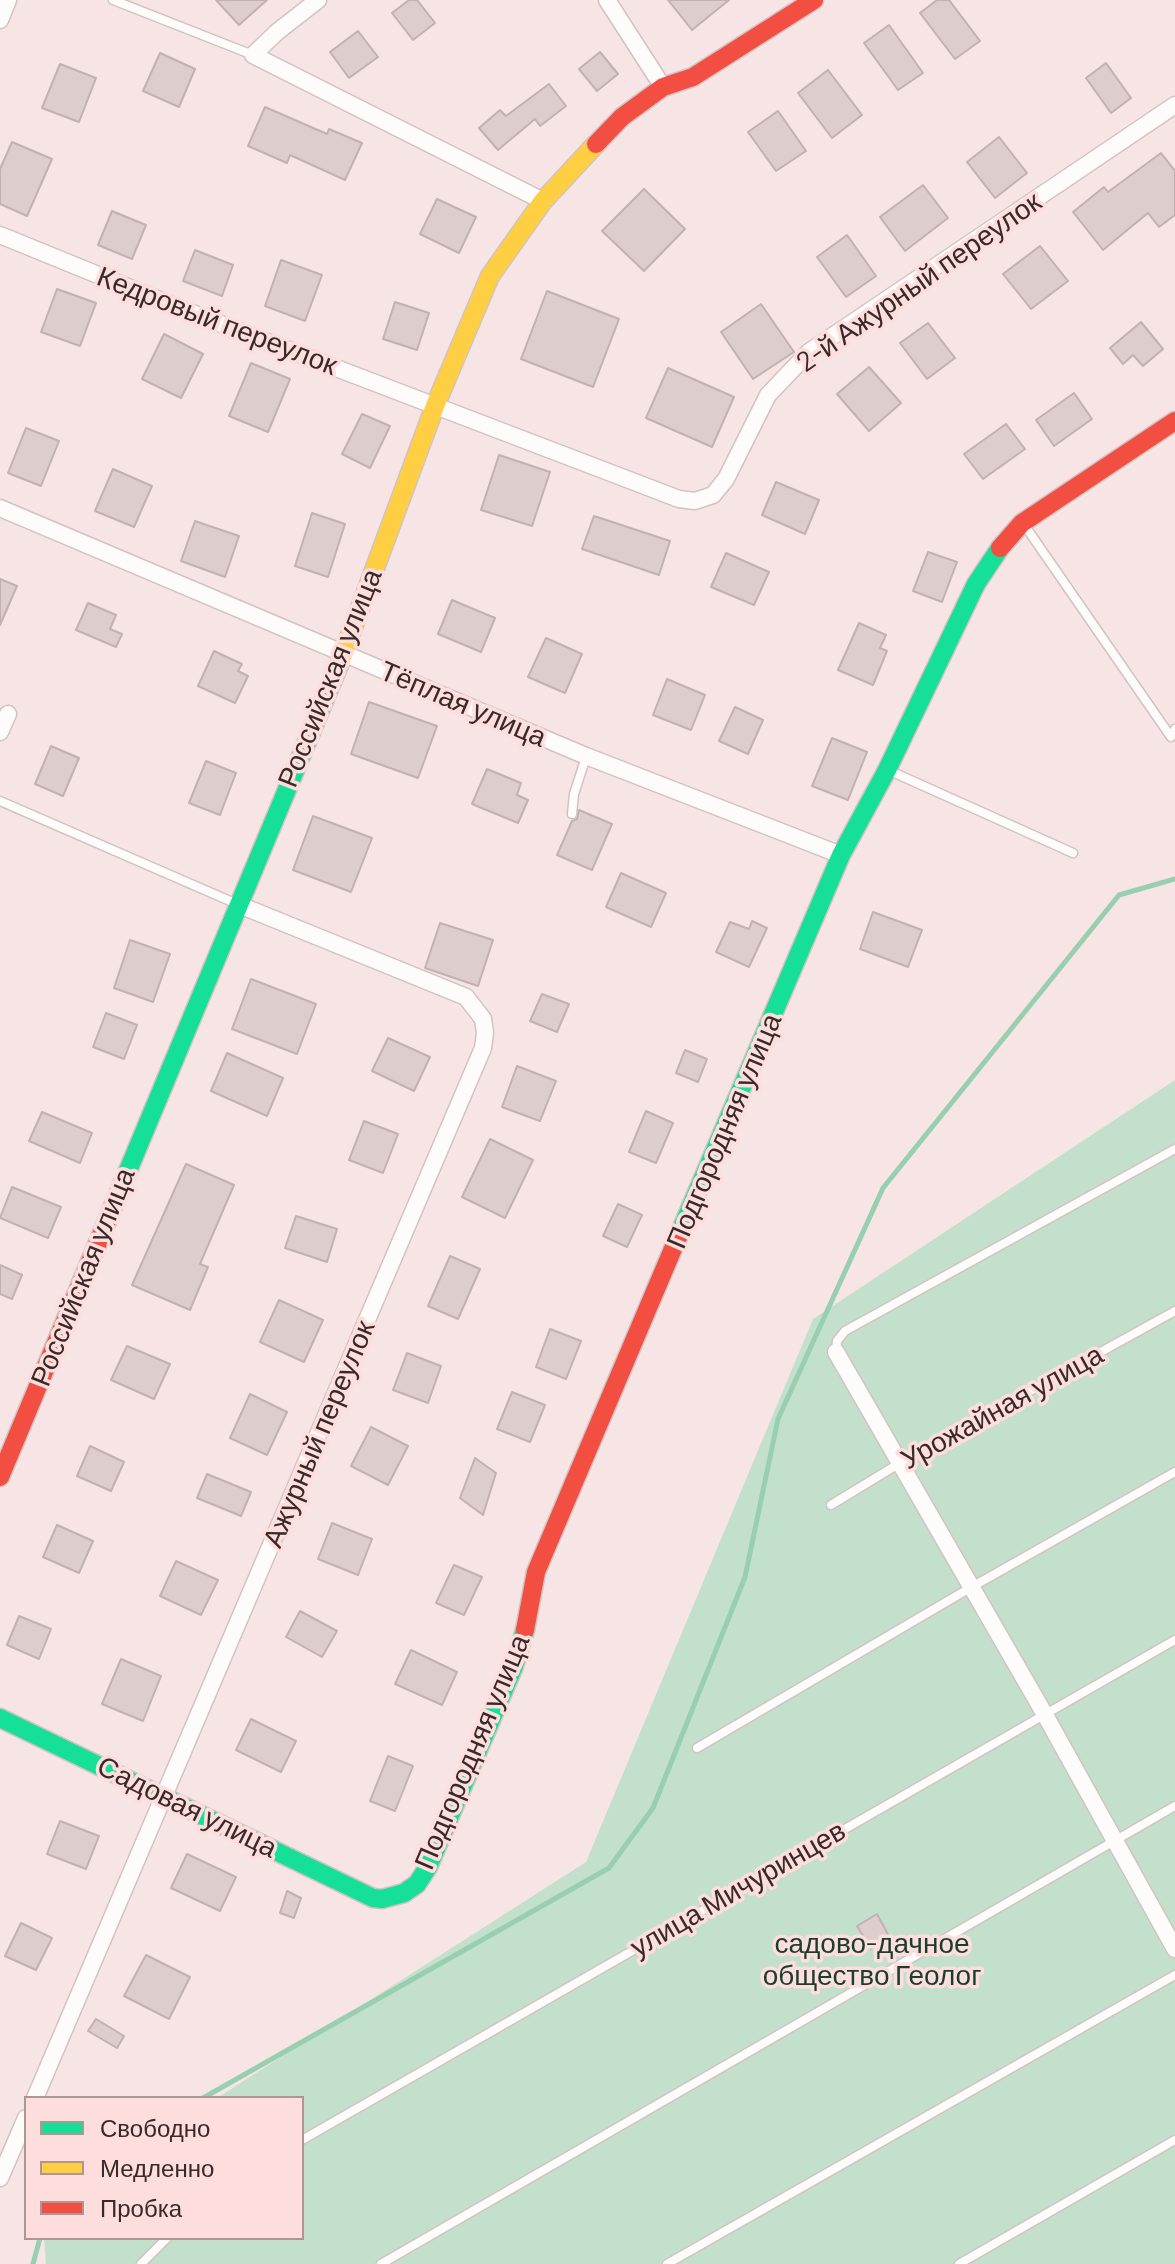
<!DOCTYPE html>
<meta charset="utf-8">
<style>
body{margin:0}
#map{position:relative;width:1175px;height:2264px;overflow:hidden;background:#f6e5e4;font-family:Barlow,sans-serif}
canvas{display:block}
.legend{position:absolute;left:24px;top:2096px;width:280px;height:144px;box-sizing:border-box;background:#fddedd;border:2px solid #ae9695;margin:0;padding:10px 14px;list-style:none;font-size:24px;color:#382a29}
.legend li{display:flex;align-items:center;gap:16px;height:40px}
.legend b{width:40px;border:2px solid #ae9695}
</style>
<div id="map">
<canvas width="1175" height="2264"></canvas>
<ul class="legend">
<li><b style="height:10px;background:#16e098"></b>Свободно</li>
<li><b style="height:10px;background:#ffcf43"></b>Медленно</li>
<li><b style="height:10px;background:#f24e42"></b>Пробка</li>
</ul>
</div>
<script>
const ctx = document.querySelector('canvas').getContext('2d');
ctx.lineJoin = 'round';
function paint(path, color) { ctx.fillStyle = color; ctx.fill(path, 'evenodd'); }
const toPath = rows => new Path2D(rows.map(r => 'M' + r).join(''));
function trace(path, color, width, dash) { ctx.strokeStyle = color; ctx.lineWidth = width; ctx.lineCap = dash ? 'butt' : 'round'; ctx.setLineDash(dash || []); ctx.stroke(path); }
function write(font, color, halo, rows, align = 'center') {
  ctx.font = font + ' Barlow,sans-serif'; ctx.lineWidth = 7; ctx.setLineDash([]); ctx.textBaseline = 'middle'; ctx.strokeStyle = halo; ctx.fillStyle = color; for (const [text, x, y, turn = 0] of rows) {
    ctx.save(); ctx.translate(x, y); ctx.rotate((+turn || 0) * Math.PI / 180); ctx.textAlign = isNaN(turn) ? turn : align; if (halo) ctx.strokeText(text, 0, 0); ctx.fillText(text, 0, 0); ctx.restore();
  }
}
paint(toPath([
 [1175,1080,1175,2264,46,2264,44,2238,302,2238,302,2098,217,2098,586,1862,813,1319]
]), '#c3e0cc');
trace(toPath([
 [203,2098,609,1868,653,1808,745,1577,778,1419,883,1188,1119,895,1175,879],
 [33,2264,40,2238]
]), '#98cfb1', 5);
const building = toPath([
 [216,0,267,0,239,25,216,0],
 [409,0,417,0,435,23,413,40,392,13,409,0],
 [668,0,729,0,692,30,668,0],
 [937,0,949,0,980,41,955,59,920,13,937,0],
 [889,25,923,73,898,90,864,43,889,25],
 [358,31,378,57,349,78,330,52,358,31],
 [600,52,618,74,597,91,579,69,600,52],
 [160,53,195,69,179,107,143,91,160,53],
 [1106,63,1131,98,1111,113,1086,78,1106,63],
 [60,64,96,78,79,122,42,108,60,64],
 [828,70,862,115,832,138,798,93,828,70],
 [549,84,566,106,540,126,535,119,498,150,479,128,500,110,506,116,549,84],
 [265,107,327,134,329,129,362,143,345,180,290,155,287,163,248,146,265,107],
 [778,111,806,151,776,171,748,132,778,111],
 [999,137,1027,173,995,198,967,162,999,137],
 [12,142,52,159,27,216,0,204,0,169,12,142],
 [1161,153,1175,171,1175,215,1159,227,1148,213,1103,250,1073,212,1104,187,1108,192,1161,153],
 [923,185,948,218,905,251,880,217,923,185],
 [644,189,685,229,644,271,602,231,644,189],
 [437,199,476,217,459,253,420,234,437,199],
 [112,211,146,225,132,259,98,245,112,211],
 [847,235,876,276,846,297,817,257,847,235],
 [1040,246,1068,281,1031,309,1003,274,1040,246],
 [195,250,233,265,222,296,183,281,195,250],
 [281,260,322,275,305,321,265,306,281,260],
 [57,289,96,303,80,346,41,332,57,289],
 [547,291,619,319,593,387,521,359,547,291],
 [395,302,429,313,417,350,383,339,395,302],
 [761,304,794,352,753,379,721,332,761,304],
 [1141,322,1163,349,1143,366,1133,355,1123,364,1110,348,1141,322],
 [928,323,955,358,927,379,900,343,928,323],
 [164,334,203,354,181,398,142,379,164,334],
 [251,363,290,379,268,432,229,416,251,363],
 [869,367,901,403,869,431,837,394,869,367],
 [668,368,734,397,712,447,646,418,668,368],
 [1074,393,1092,419,1054,446,1036,420,1074,393],
 [362,414,390,426,370,468,342,454,362,414],
 [1006,424,1025,449,983,479,964,454,1006,424],
 [26,428,59,441,41,486,8,473,26,428],
 [499,455,550,472,532,526,481,510,499,455],
 [113,469,152,486,134,527,95,511,113,469],
 [776,482,819,500,805,534,762,515,776,482],
 [312,513,345,524,328,577,295,566,312,513],
 [594,516,670,541,659,575,582,549,594,516],
 [195,521,239,536,225,577,181,561,195,521],
 [928,552,957,562,942,602,913,591,928,552],
 [726,553,769,572,754,605,711,587,726,553],
 [0,579,17,586,0,625,0,579],
 [452,600,495,618,481,652,438,634,452,600],
 [88,603,116,615,110,629,122,634,116,647,76,630,88,603],
 [859,623,886,635,880,648,887,651,873,685,838,670,859,623],
 [546,638,582,654,565,693,528,677,546,638],
 [214,651,242,664,238,671,248,676,235,703,198,686,214,651],
 [667,679,705,695,691,730,653,715,667,679],
 [369,702,437,726,418,778,351,754,369,702],
 [735,707,763,720,748,754,719,741,735,707],
 [832,738,867,752,848,800,812,786,832,738],
 [51,746,79,758,63,796,35,784,51,746],
 [206,761,236,773,220,815,189,803,206,761],
 [487,769,521,783,517,795,528,800,518,823,472,804,487,769],
 [579,810,612,824,592,870,557,855,572,821,577,819,579,810],
 [313,816,372,838,351,892,293,870,313,816],
 [621,873,666,893,651,927,606,907,621,873],
 [873,912,922,930,908,967,860,949,873,912],
 [752,921,767,928,749,967,716,952,730,922,749,929,752,921],
 [440,923,493,940,478,986,425,968,440,923],
 [130,940,170,954,153,1002,114,988,130,940],
 [251,979,316,1004,297,1054,232,1029,251,979],
 [542,994,569,1004,557,1032,530,1021,542,994],
 [106,1013,137,1025,124,1059,93,1047,106,1013],
 [388,1038,430,1057,414,1091,372,1071,388,1038],
 [685,1050,707,1059,698,1082,676,1073,685,1050],
 [227,1053,283,1078,267,1116,211,1091,227,1053],
 [517,1066,556,1081,540,1121,502,1107,517,1066],
 [646,1111,673,1123,656,1163,629,1152,646,1111],
 [42,1112,92,1133,80,1163,29,1141,42,1112],
 [364,1121,398,1134,383,1173,349,1160,364,1121],
 [490,1139,533,1160,505,1218,462,1197,490,1139],
 [186,1164,234,1185,200,1264,208,1267,190,1310,132,1285,186,1164],
 [12,1187,61,1207,48,1238,0,1218,12,1187],
 [618,1204,642,1215,627,1247,603,1236,618,1204],
 [296,1216,337,1229,327,1262,285,1248,296,1216],
 [450,1256,480,1269,458,1319,428,1306,450,1256],
 [0,1265,22,1275,12,1299,0,1294,0,1265],
 [279,1300,323,1320,304,1362,260,1342,279,1300],
 [550,1329,581,1341,566,1379,536,1367,550,1329],
 [127,1346,170,1364,154,1399,111,1380,127,1346],
 [407,1353,441,1366,428,1403,393,1390,407,1353],
 [512,1392,545,1405,530,1442,497,1429,512,1392],
 [250,1394,287,1412,267,1455,230,1438,250,1394],
 [371,1427,408,1446,388,1485,351,1466,371,1427],
 [90,1446,124,1462,111,1491,77,1476,90,1446],
 [475,1458,496,1473,483,1515,460,1498,475,1458],
 [207,1474,251,1492,241,1516,197,1498,207,1474],
 [332,1523,372,1539,358,1575,318,1559,332,1523],
 [57,1525,93,1541,79,1573,43,1557,57,1525],
 [176,1561,218,1580,201,1615,160,1596,176,1561],
 [454,1565,482,1577,464,1615,436,1603,454,1565],
 [300,1611,337,1631,322,1657,286,1637,300,1611],
 [19,1616,51,1629,39,1659,7,1645,19,1616],
 [411,1650,457,1672,442,1705,395,1684,411,1650],
 [121,1659,161,1676,143,1721,102,1704,121,1659],
 [251,1719,296,1741,281,1772,236,1750,251,1719],
 [388,1756,413,1766,395,1811,370,1801,388,1756],
 [60,1821,99,1836,86,1869,47,1854,60,1821],
 [187,1854,236,1877,220,1911,171,1888,187,1854],
 [287,1891,301,1898,294,1918,280,1913,287,1891],
 [877,1914,890,1938,871,1949,857,1926,877,1914],
 [21,1923,52,1938,36,1970,5,1956,21,1923],
 [146,1955,190,1977,169,2019,124,1996,146,1955],
 [96,2019,124,2036,117,2048,88,2031,96,2019]
]);
paint(building, '#ddcecd');
trace(building, '#c1b2b1', 2);
const lane = toPath([
 [113,0,253,55],
 [1023,523,1171,737,1175,729],
 [888,770,1073,853],
 [0,801,237,904],
 [572,814,574,794,586,757],
 [836,1352,837,1341,845,1331,1175,1149],
 [831,1505,900,1463,1175,1311],
 [697,1748,970,1588,1175,1472],
 [302,2140,1175,1640],
 [141,2264,167,2238],
 [381,2264,1175,1806],
 [667,2264,1175,1975],
 [959,2264,1175,2140]
]);
const street = toPath([
 [318,0,277,32,253,55,543,201],
 [607,0,663,87],
 [0,20,8,0],
 [0,235,179,308,679,499,695,501,713,495,726,479,768,395,809,352,1175,105],
 [0,508,586,756,841,855],
 [0,732,8,714],
 [836,1352,1044,1713,1175,1949],
 [35,2098,483,1048,485,1033,483,1019,466,997,237,904],
 [0,2178,26,2118]
]);
const fast = toPath([
 [107,1221,339,665],
 [678,1237,841,855,887,770,976,584,1000,548],
 [0,1718,373,1898,382,1899,404,1893,417,1884,428,1867,514,1666,525,1630]
]);
const slow = toPath([
 [339,665,435,406,490,276,543,201,596,144]
]);
const jam = toPath([
 [596,144,622,117,663,87,693,77,814,0],
 [1000,548,1022,523,1175,421],
 [0,1477,107,1221],
 [525,1630,536,1572,678,1237]
]);
trace(lane, '#d1c3c2', 11);
trace(street, '#d1c3c2', 19);
trace(fast, '#d1c3c2', 21);
trace(slow, '#d1c3c2', 21);
trace(jam, '#d1c3c2', 21);
trace(lane, '#fefbfb', 8);
trace(street, '#fefbfb', 16);
trace(fast, '#16e098', 18);
trace(slow, '#ffcf43', 18);
trace(jam, '#f24e42', 18);
write('28px', '#382a29', '#fddedd', [
 ["2-й Ажурный переулок",919,282,-35],
 ["Кедровый переулок",217,321,21],
 ["Российская улица",330,678,-68],
 ["Тёплая улица",463,704,23],
 ["Подгородняя улица",724,1131,-67],
 ["Российская улица",83,1277,-68],
 ["Урожайная улица",1002,1407,-29],
 ["Ажурный переулок",319,1434,-67],
 ["Подгородняя улица",472,1752,-67],
 ["Садовая улица",187,1807,26],
 ["улица Мичуринцев",738,1889,-30]
]);
write('28px', '#193e2d', '#fddedd', [
 ["садово-дачное",872,1944],
 ["общество Геолог",872,1976]
]);
</script>
